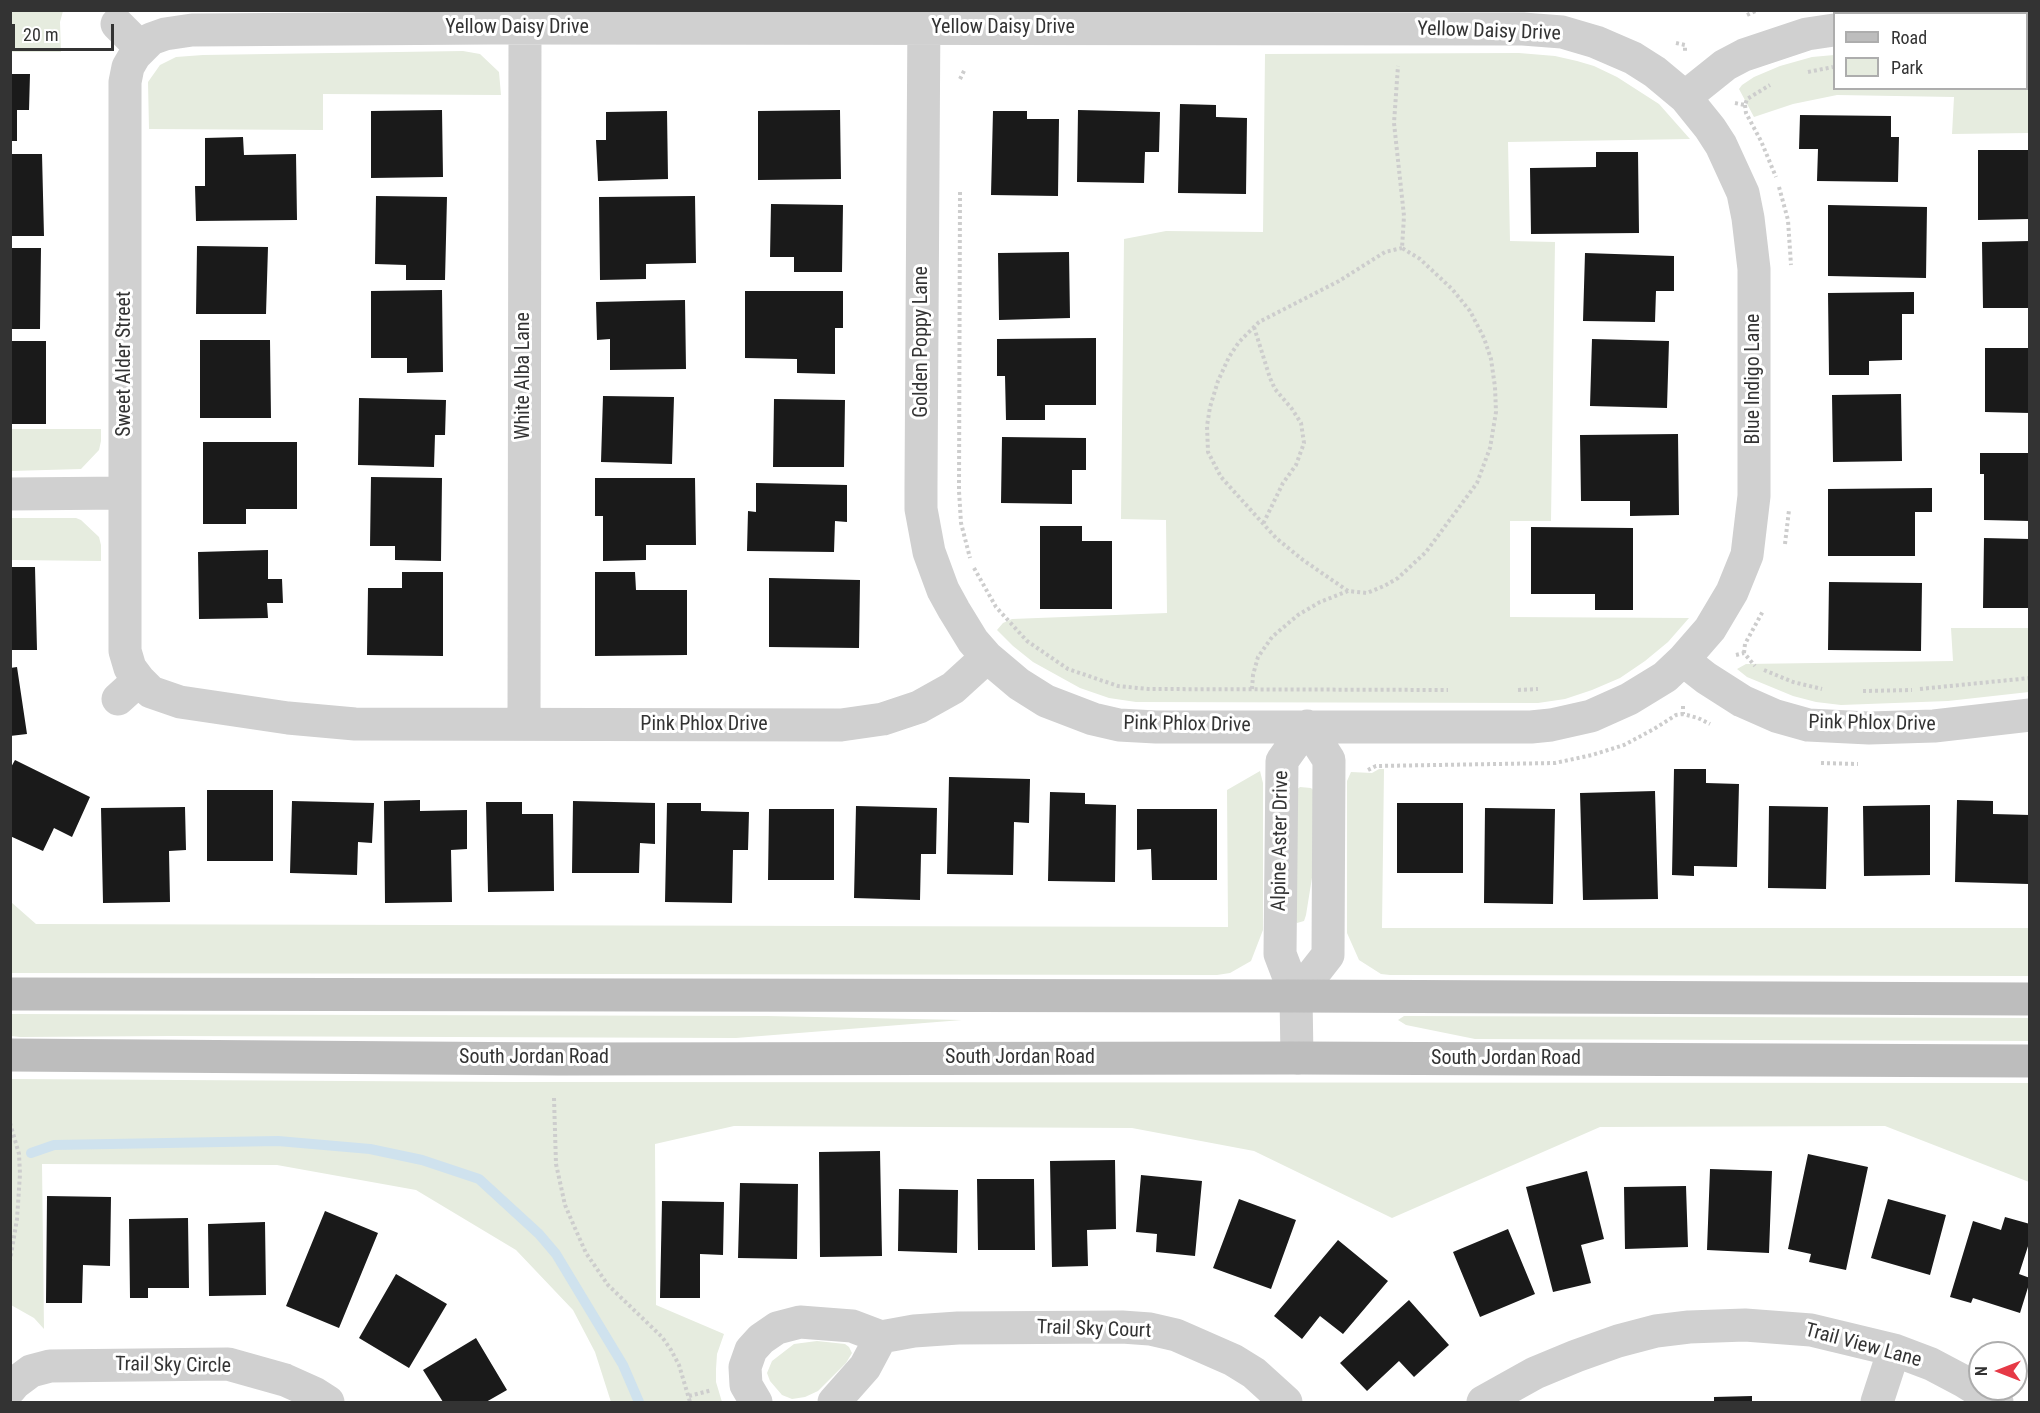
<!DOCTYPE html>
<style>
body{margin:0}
#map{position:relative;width:2040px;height:1413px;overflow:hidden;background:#fff;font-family:"Roboto Condensed",sans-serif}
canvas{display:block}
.frame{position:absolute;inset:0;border:12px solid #333;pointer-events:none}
.legend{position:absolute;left:1833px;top:12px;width:195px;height:78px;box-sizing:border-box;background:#fff;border:2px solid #adadad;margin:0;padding:8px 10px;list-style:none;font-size:18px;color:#333}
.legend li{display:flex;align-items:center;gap:12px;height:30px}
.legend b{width:30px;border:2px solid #adadad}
.north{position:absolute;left:1968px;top:1341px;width:60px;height:60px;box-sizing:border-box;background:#fff;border:2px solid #adadad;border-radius:50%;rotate:270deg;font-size:16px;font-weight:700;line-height:24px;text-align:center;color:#333}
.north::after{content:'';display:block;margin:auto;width:21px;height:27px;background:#e63946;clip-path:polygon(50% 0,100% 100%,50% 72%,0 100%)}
.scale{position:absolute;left:12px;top:24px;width:102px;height:27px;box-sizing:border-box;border:3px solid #333;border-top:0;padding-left:8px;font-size:18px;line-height:21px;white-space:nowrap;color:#333;-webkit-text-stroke:4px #fff;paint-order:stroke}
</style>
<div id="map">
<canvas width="2040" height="1413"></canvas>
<div class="frame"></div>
<ul class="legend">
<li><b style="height:8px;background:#bdbdbd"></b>Road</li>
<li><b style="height:16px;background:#e6ecdf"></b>Park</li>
</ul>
<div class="north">N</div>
<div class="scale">20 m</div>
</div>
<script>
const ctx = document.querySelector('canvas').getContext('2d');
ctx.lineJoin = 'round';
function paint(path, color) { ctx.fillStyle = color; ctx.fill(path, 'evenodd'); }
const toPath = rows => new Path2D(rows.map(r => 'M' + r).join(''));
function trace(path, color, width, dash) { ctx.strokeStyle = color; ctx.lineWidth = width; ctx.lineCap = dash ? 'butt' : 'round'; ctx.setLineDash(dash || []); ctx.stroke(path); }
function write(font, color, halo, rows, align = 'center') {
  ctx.font = font + ' "Roboto Condensed",sans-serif'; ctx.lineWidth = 6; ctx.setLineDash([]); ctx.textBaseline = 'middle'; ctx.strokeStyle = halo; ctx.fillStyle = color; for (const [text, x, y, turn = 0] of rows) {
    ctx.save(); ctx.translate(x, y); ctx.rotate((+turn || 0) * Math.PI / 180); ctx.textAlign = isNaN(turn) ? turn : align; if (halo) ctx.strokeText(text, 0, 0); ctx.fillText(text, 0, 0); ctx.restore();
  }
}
paint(toPath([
 [11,10,63,11,60,22,61,52,11,52],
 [463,51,480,54,499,72,501,95,323,94,323,130,149,129,148,82,160,65,176,57,203,55],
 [1519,53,1555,56,1577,61,1594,66,1617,77,1659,104,1690,139,1508,142,1510,241,1555,242,1551,521,1510,521,1510,617,1689,618,1668,642,1645,661,1620,678,1592,690,1565,699,1538,703,1136,702,1109,698,1080,688,1033,662,1013,646,997,630,1003,623,1012,619,1167,613,1166,520,1121,519,1124,239,1166,231,1263,232,1265,54],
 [1834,55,1834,88,2026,88,2027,67,2029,68,2029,133,1952,134,1954,97,1837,95,1793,104,1754,117,1739,89,1742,85,1754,77,1780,66,1812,57],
 [11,429,101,429,101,441,99,450,81,469,11,471],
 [11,518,76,518,81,520,99,537,101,545,101,561,11,560],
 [1951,628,2029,628,2029,692,1948,701,1841,705,1816,702,1793,696,1747,677,1737,669,1746,664,1953,661],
 [1379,769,1384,769,1382,928,2029,928,2029,976,1390,975,1381,974,1359,960,1347,933,1347,781,1351,772,1372,773],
 [1260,771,1263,783,1263,930,1251,961,1230,973,1217,975,11,973,11,902,36,924,1228,927,1227,790],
 [1300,787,1311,788,1315,792,1315,859,1306,915,1304,921,1297,923,1294,920,1296,790],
 [11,1014,767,1016,962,1020,736,1038,171,1036,20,1037,11,1036],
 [1404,1016,2029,1018,2030,1041,1475,1039,1406,1025,1398,1020],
 [11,1079,518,1082,2029,1083,2029,1182,1885,1126,1600,1127,1392,1218,1254,1151,1132,1128,734,1126,655,1144,656,1305,724,1334,717,1354,716,1369,716,1382,722,1402,611,1402,595,1352,573,1310,516,1250,416,1190,277,1165,42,1164,44,1329,34,1318,11,1305],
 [817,1341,845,1344,849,1347,852,1353,846,1363,818,1391,805,1397,792,1399,782,1395,770,1381,767,1373,772,1361,794,1344]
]), '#e6ecdf');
trace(toPath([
 [31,1153,54,1145,278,1141,370,1149,422,1160,479,1179,539,1234,556,1254,623,1365,639,1402]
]), '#cfe2ee', 10);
paint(toPath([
 [10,74,30,74,29,110,17,110,17,141,10,141],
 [1180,104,1216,105,1216,117,1247,118,1246,194,1178,193],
 [442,110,443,177,371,178,371,111],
 [840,110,841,179,758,180,758,111],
 [1078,110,1160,112,1159,152,1145,152,1144,183,1077,182],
 [667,111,668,179,598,181,596,140,606,140,606,112],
 [993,111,1027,111,1027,119,1059,119,1058,196,991,195],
 [1800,115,1891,116,1891,137,1899,137,1898,182,1817,181,1818,149,1799,149],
 [243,137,244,155,296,154,297,220,196,221,195,186,205,186,205,138],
 [1978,150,2030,150,2030,219,1978,220],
 [1596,152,1638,152,1639,233,1531,234,1530,168,1596,167],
 [10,154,42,154,44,236,10,236],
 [376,196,447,197,445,280,406,280,406,265,375,264],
 [695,196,696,263,646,264,646,279,600,280,599,197],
 [771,204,843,205,842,272,794,272,794,257,770,257],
 [1828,205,1927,207,1926,278,1828,276],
 [2030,241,2030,308,1983,308,1982,242],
 [197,246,268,247,266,314,196,314],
 [10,248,41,248,40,329,10,329],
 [1069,252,1070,318,999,320,998,253],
 [1585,253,1674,256,1674,291,1656,291,1655,322,1583,321],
 [442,290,443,372,407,373,407,358,371,358,371,291],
 [745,291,843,291,843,328,835,328,835,374,797,373,797,359,745,358],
 [1914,292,1914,314,1902,314,1902,360,1869,361,1869,375,1829,375,1828,293],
 [685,300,686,369,610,370,610,339,597,340,596,302],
 [1096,338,1096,405,1045,405,1045,420,1006,420,1005,376,997,376,997,339],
 [1592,339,1669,341,1667,408,1590,406],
 [200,340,270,340,271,418,200,418],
 [10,341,46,341,46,424,10,424],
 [1985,348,2030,348,2030,413,1985,412],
 [1901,394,1902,461,1833,462,1832,395],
 [603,396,674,397,672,464,601,462],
 [359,398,446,400,445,435,435,435,434,467,358,465],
 [774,399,845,400,844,467,773,467],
 [1678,434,1679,515,1630,516,1630,501,1581,501,1580,435],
 [1002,437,1086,438,1086,470,1072,470,1072,504,1001,503],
 [203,442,297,442,297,509,246,509,246,524,203,524],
 [1980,453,2030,453,2030,521,1984,520,1984,474,1980,474],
 [371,477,442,478,441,561,395,560,395,546,370,546],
 [595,478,695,478,696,545,646,545,646,560,603,561,603,516,595,516],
 [756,483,847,485,847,522,835,521,834,552,747,551,748,511,756,512],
 [1932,488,1932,512,1915,512,1915,556,1828,556,1828,489],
 [1040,526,1082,526,1082,541,1112,541,1112,609,1040,609],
 [1531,527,1633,528,1633,610,1595,610,1595,594,1531,594],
 [1984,538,2030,539,2030,608,1983,608],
 [268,550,268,579,282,579,283,603,267,603,268,618,199,619,198,552],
 [10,567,35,567,37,650,10,650],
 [402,572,443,572,443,656,367,655,368,588,402,588],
 [595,572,635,572,636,590,687,590,687,655,595,656],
 [769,578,860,580,859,648,769,647],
 [1829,582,1922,583,1921,651,1828,650],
 [17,667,27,734,10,736,10,668],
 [15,760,90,797,72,837,54,828,43,851,10,836,10,769],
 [1674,769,1706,769,1706,783,1739,784,1737,867,1694,866,1694,876,1672,875],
 [949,777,1030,779,1029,823,1014,822,1013,875,947,874],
 [207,790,273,790,273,861,207,861],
 [1655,791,1658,899,1583,900,1580,793],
 [1050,792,1085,793,1085,804,1116,805,1115,882,1048,881],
 [420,800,420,811,467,810,467,849,451,850,452,902,385,903,384,801],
 [1957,800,1993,801,1993,814,2030,815,2029,884,1955,882],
 [292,801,374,803,372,843,358,842,357,875,290,873],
 [573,801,655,803,655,844,640,843,639,873,572,873],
 [486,802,522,802,522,814,553,814,554,891,488,892],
 [667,803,701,803,701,811,749,812,748,850,733,850,732,903,665,902],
 [1397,803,1463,803,1463,873,1397,873],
 [1930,805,1930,875,1864,876,1863,806],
 [856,806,937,808,936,854,921,854,920,900,854,898],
 [1769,806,1828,807,1826,889,1768,888],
 [185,807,186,850,169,851,170,902,103,903,101,808],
 [1485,808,1555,809,1553,904,1484,903],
 [769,809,834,809,834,880,768,880],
 [1137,809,1217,809,1217,880,1152,880,1151,849,1137,850],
 [880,1151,882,1256,820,1257,819,1152],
 [1808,1154,1868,1167,1846,1270,1809,1262,1811,1254,1788,1249],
 [1115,1160,1116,1229,1087,1230,1088,1266,1052,1267,1050,1161],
 [1710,1169,1772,1171,1769,1253,1707,1250],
 [1587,1171,1604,1239,1581,1245,1591,1283,1553,1292,1526,1187],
 [1141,1175,1202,1181,1195,1256,1156,1252,1157,1234,1136,1232],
 [977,1179,1034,1179,1035,1250,978,1250],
 [740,1183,798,1184,797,1259,738,1258],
 [1686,1186,1688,1247,1625,1249,1624,1187],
 [899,1189,958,1190,957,1253,898,1251],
 [47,1196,111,1197,110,1266,83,1265,82,1303,46,1303],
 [1239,1199,1296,1220,1271,1289,1213,1268],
 [1888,1199,1946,1215,1930,1275,1871,1258],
 [662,1201,724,1202,723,1255,700,1254,700,1298,660,1298],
 [325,1211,378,1233,339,1328,286,1306],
 [2005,1217,2030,1224,2030,1240,2019,1274,2030,1278,2030,1281,2020,1313,1973,1298,1971,1303,1950,1297,1973,1221,2001,1230],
 [188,1218,189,1288,148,1288,148,1298,130,1298,129,1219],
 [265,1222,266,1295,209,1296,208,1224],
 [1508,1229,1535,1294,1480,1317,1453,1252],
 [1338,1240,1388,1281,1343,1334,1320,1316,1302,1339,1274,1316],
 [396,1274,447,1304,409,1368,359,1338],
 [1409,1300,1449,1345,1414,1377,1399,1361,1367,1391,1340,1363],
 [476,1338,507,1390,486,1402,443,1402,423,1370],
 [1752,1396,1752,1402,1714,1402,1714,1397]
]), '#1a1a1a');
trace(toPath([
 [1747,15,1758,10],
 [1676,43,1685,45,1685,52],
 [1808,72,1833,67],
 [960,79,965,69],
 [1735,103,1745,105,1747,99,1770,85],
 [1745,105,1746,113,1761,141,1776,177],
 [1779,187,1788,220,1791,265],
 [960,192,959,491,961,523,970,558],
 [1254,327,1270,378,1275,389,1292,409,1301,423,1304,443,1296,465,1283,483,1263,524],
 [1785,544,1789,510],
 [974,568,996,607,1027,641,1068,669,1118,686,1148,689,1448,690],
 [1348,591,1303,560,1276,538,1221,477,1208,452,1207,426,1210,407,1218,381,1229,357,1239,342,1259,322,1339,281,1385,252,1402,248],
 [1744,653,1745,644,1763,611],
 [1736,655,1744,653,1755,666],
 [1764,670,1793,682,1822,689],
 [1252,689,1253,675,1258,657,1272,637,1298,615,1320,602,1348,591,1367,593,1384,586,1398,578,1426,552,1477,483,1490,448,1496,412,1495,387,1491,359,1484,338,1470,311,1452,289,1420,259,1402,248,1404,216,1394,123,1398,66],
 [1920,689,2030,678],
 [1518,690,1538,689],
 [1863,691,1912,690],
 [1683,706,1683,714,1698,718,1710,724],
 [1821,763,1858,764],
 [1368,770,1376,766,1555,763,1592,755,1624,745,1654,729,1676,715,1683,714],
 [554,1098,556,1164,565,1205,574,1226,586,1253,608,1285,662,1337,671,1350,679,1365,690,1402],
 [10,1123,19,1154,20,1174,17,1219,10,1261],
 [689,1396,712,1390]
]), '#cdcdcd', 4, [3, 3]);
trace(toPath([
 [924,10,921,486,921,509,929,552,943,590,954,610,973,641,987,657,1019,684,1046,701,1093,719,1119,725,1156,727,1531,727,1551,725,1591,716,1629,699,1665,677,1683,660,1710,629,1732,592,1747,555,1754,496,1754,269,1748,218,1743,193,1721,145,1710,128,1685,97],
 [117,24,141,48],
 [2026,43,2030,43],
 [10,494,125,493],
 [987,657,953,688,919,707,883,719,841,725,355,724,288,718,180,702,151,692,139,680,130,668,125,651,125,82,128,67,135,55,151,39,165,34,192,30,492,28,1523,29,1562,32,1596,42,1633,58,1655,72,1685,97,1725,65,1744,55,1807,34,1834,30],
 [1683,660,1706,678,1742,701,1776,716,1808,725,1869,728,1934,726,2030,715],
 [118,699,139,680],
 [524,724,525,28],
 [1296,996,1328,955,1329,760,1307,726,1282,761,1280,954,1296,996,1297,1058],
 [10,1389,15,1383,31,1371,50,1366,228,1364,285,1380,314,1393,328,1402],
 [756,1402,746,1385,745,1367,751,1350,761,1339,777,1328,800,1322,852,1326,881,1337,914,1331,958,1328,1122,1327,1150,1329,1176,1335,1233,1360,1254,1373,1286,1402],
 [834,1402,865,1367,881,1337],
 [1483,1402,1535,1373,1576,1356,1618,1341,1656,1331,1689,1327,1745,1325,1811,1330,1894,1350,1931,1364,1965,1382,1997,1402],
 [1877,1402,1894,1350]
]), '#d0d0d0', 33);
trace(toPath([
 [10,994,1296,996,2030,999],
 [10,1055,559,1059,1297,1058,2030,1061]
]), '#bdbdbd', 33);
write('20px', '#333', '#fff', [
 ["Yellow Daisy Drive",517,28],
 ["Yellow Daisy Drive",1003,28],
 ["Yellow Daisy Drive",1489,32,2],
 ["Golden Poppy Lane",922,342,-90],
 ["Sweet Alder Street",125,364,-90],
 ["White Alba Lane",524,376,-90],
 ["Blue Indigo Lane",1754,379,-90],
 ["Pink Phlox Drive",1872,724,1],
 ["Pink Phlox Drive",704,725],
 ["Pink Phlox Drive",1187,725,1],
 ["Alpine Aster Drive",1281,841,-89],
 ["South Jordan Road",534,1058],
 ["South Jordan Road",1020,1058],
 ["South Jordan Road",1506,1059],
 ["Trail Sky Court",1094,1330,2],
 ["Trail View Lane",1863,1346,15],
 ["Trail Sky Circle",173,1366,1]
]);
</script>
